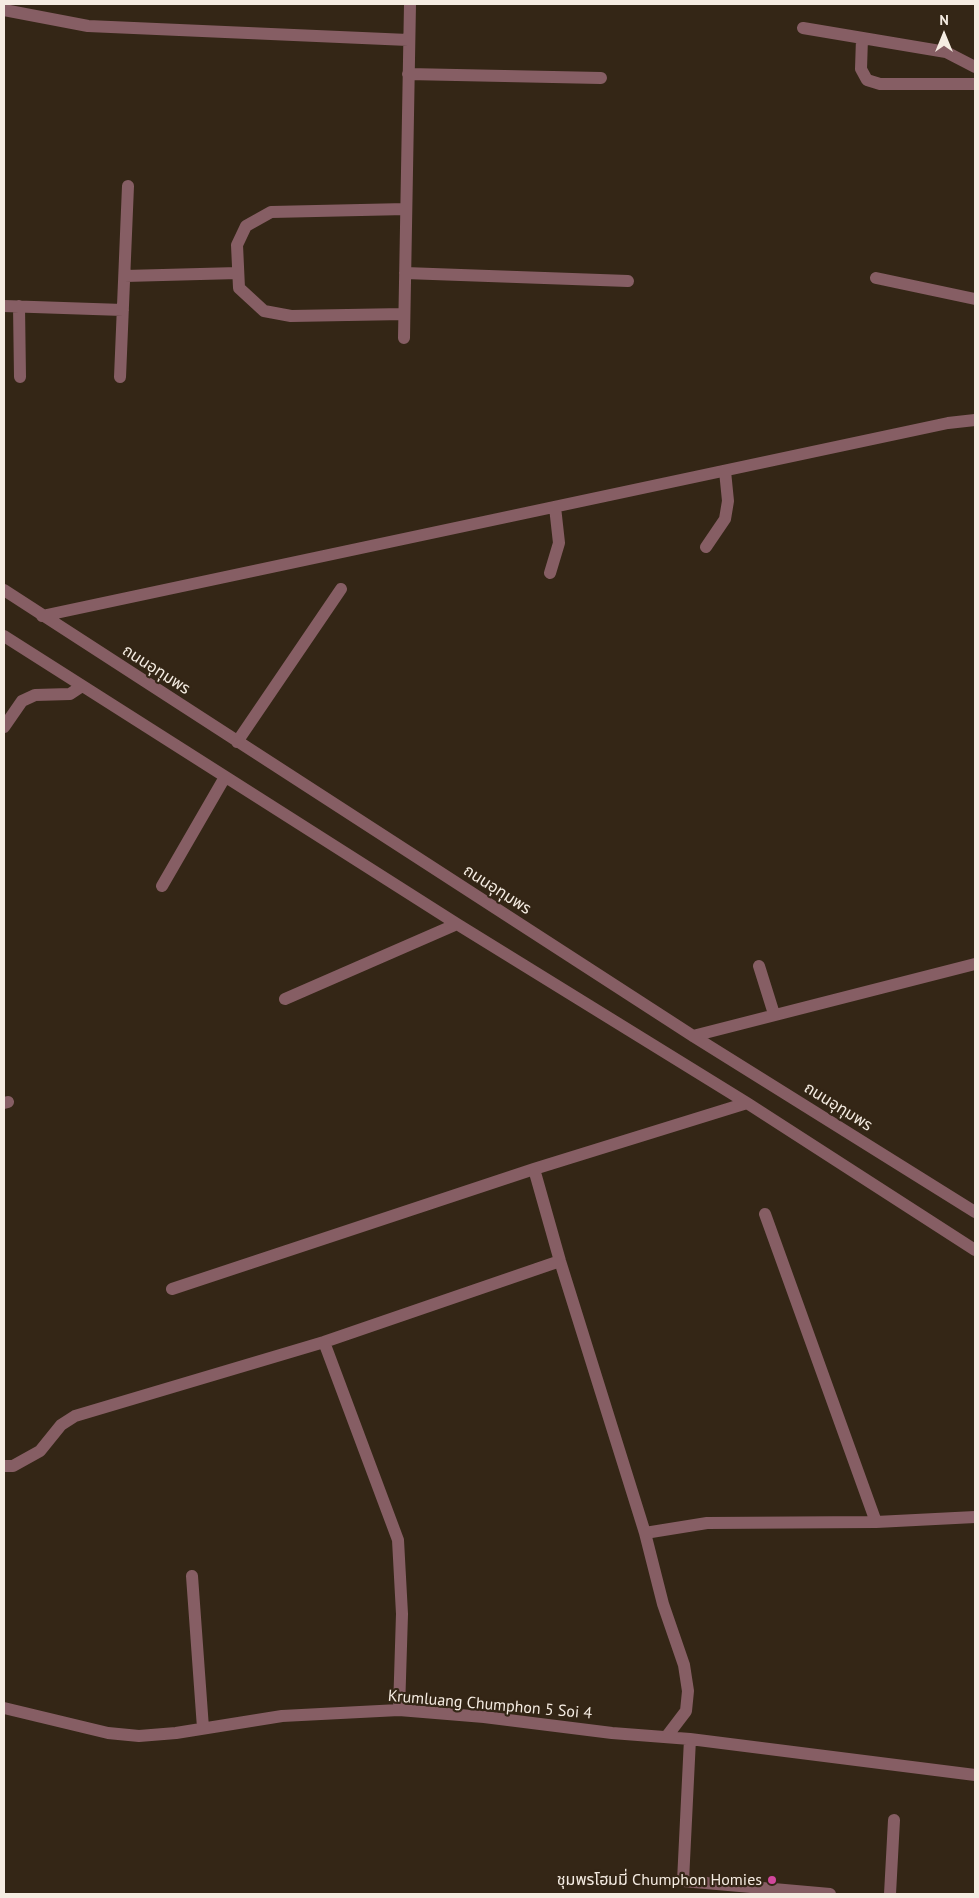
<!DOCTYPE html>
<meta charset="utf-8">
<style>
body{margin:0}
#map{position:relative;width:979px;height:1898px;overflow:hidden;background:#342616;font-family:"PT Sans",sans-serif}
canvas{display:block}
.frame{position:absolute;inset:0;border:5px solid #f5ece2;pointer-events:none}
.north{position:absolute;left:919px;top:10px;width:50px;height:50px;-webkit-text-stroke:4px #342616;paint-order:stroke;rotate:0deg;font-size:14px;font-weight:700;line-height:20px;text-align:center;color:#f5ece2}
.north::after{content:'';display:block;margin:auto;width:18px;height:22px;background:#f5ece2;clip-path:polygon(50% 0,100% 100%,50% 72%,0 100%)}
</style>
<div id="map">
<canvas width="979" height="1898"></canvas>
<div class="frame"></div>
<div class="north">N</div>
</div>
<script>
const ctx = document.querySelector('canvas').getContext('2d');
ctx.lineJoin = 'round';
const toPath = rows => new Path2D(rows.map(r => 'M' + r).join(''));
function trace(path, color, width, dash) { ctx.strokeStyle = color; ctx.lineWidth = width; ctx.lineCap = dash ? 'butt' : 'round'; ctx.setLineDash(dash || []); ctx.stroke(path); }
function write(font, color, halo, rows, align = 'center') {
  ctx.font = font + ' "PT Sans","Noto Sans Thai",sans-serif'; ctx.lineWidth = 4.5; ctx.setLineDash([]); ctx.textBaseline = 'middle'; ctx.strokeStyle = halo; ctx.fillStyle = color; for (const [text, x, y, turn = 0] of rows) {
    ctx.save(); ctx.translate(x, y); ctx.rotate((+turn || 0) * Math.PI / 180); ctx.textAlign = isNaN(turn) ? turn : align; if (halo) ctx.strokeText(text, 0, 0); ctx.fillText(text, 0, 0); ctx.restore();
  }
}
trace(toPath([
 [4,10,88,26,408,40],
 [803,28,946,52,975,67],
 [862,38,861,69,867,80,880,84,975,84],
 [408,74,601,78],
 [405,273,628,281],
 [125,276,238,273],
 [876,278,975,299],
 [4,306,123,310],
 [19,306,20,377],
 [404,314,291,316,264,311,239,288,237,245,246,226,271,212,406,209],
 [404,338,410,4],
 [120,377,128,186],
 [706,547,725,519,728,501,725,471],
 [550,573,559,543,555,507],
 [4,590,693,1036,975,1212],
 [42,616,948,423,975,420],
 [4,636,457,924,747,1103,975,1250],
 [4,727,22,701,35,695,70,694,82,686],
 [237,742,341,589],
 [162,886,225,777],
 [759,966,774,1014],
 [285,999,457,924],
 [693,1036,975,964],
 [4,1103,8,1102],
 [534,1169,560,1261,645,1533,663,1604,684,1665,688,1691,686,1711,667,1736],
 [765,1214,876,1522],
 [172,1289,534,1169,747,1103],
 [324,1342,398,1540,402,1614,399,1710],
 [4,1466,13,1466,40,1451,61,1425,75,1416,324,1342,560,1261],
 [645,1533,707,1523,876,1522,975,1517],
 [192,1576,203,1728],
 [4,1708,108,1733,139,1736,176,1733,282,1716,399,1710,484,1717,612,1733,690,1739,975,1775],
 [690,1739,683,1881,830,1894],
 [890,1894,894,1820]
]), '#865e64', 12);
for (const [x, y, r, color] of [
 [772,1880,5,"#d1479c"]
]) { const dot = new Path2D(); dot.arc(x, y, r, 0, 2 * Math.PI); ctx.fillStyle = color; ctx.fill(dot); trace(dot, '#342616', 2); }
write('16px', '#f5ece2', '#342616', [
 ["ถนนอุทุมพร",156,670,33],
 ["ถนนอุทุมพร",497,890,33],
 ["ถนนอุทุมพร",838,1107,32],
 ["Krumluang Chumphon 5 Soi 4",490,1705,5]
]);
write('16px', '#f5ece2', '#342616', [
 ["ชุมพรโฮมมี่ Chumphon Homies",762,1880]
], 'right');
</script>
